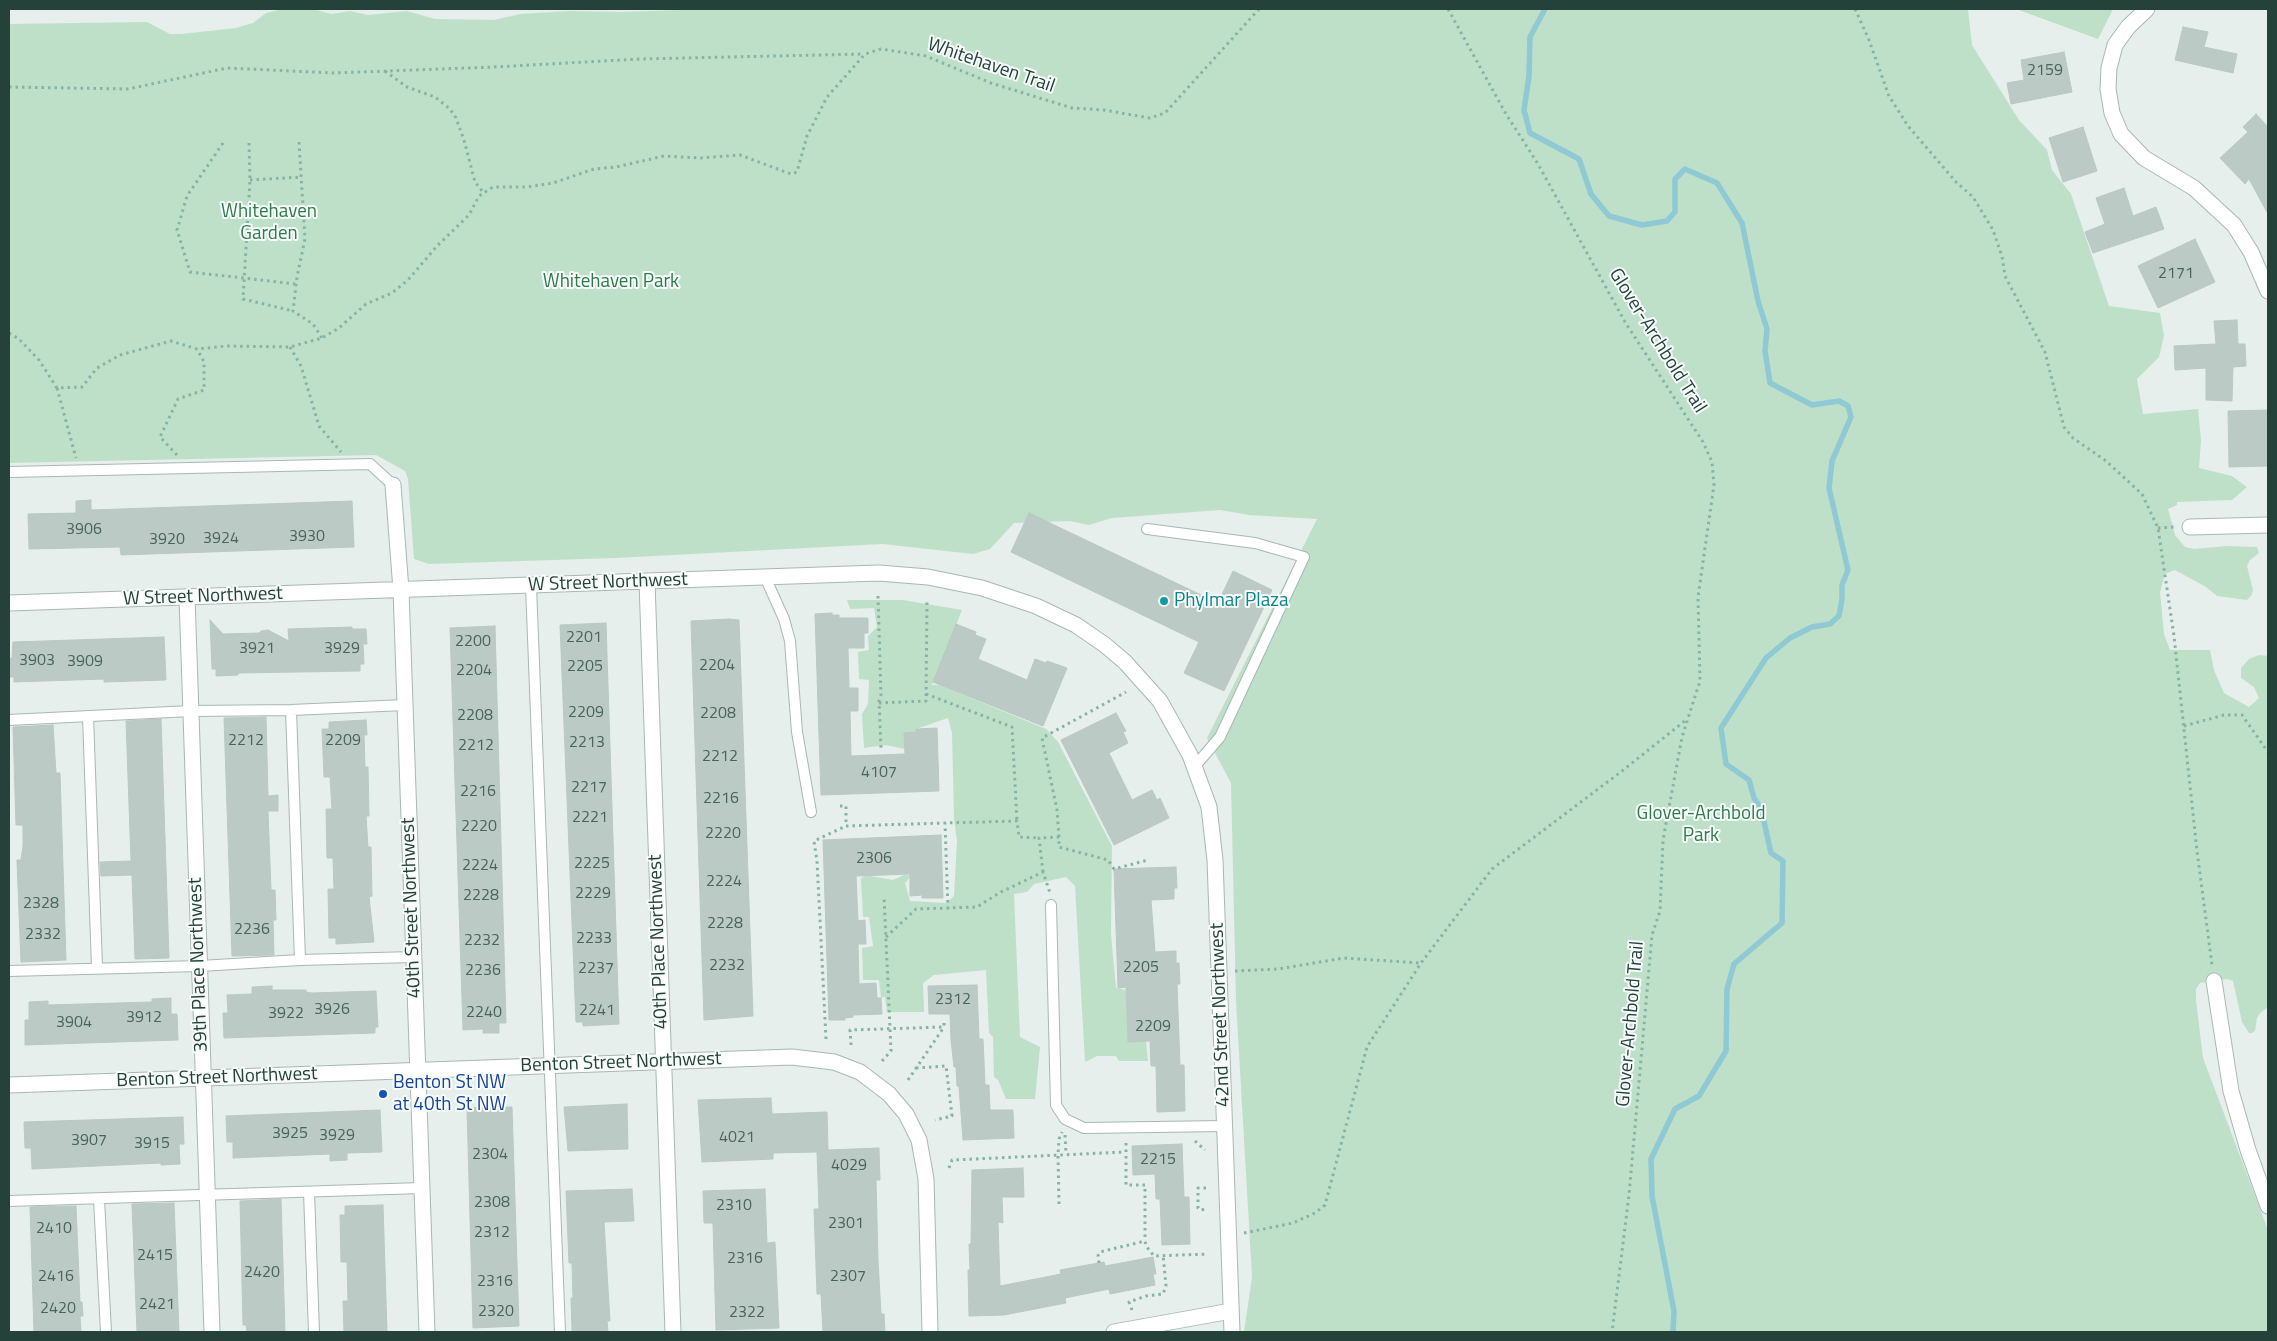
<!DOCTYPE html>
<style>
body{margin:0}
#map{position:relative;width:2277px;height:1341px;overflow:hidden;background:#e6efeb;font-family:"Titillium Web",sans-serif}
canvas{display:block}
.frame{position:absolute;inset:0;border:10px solid #24423a;pointer-events:none}
</style>
<div id="map">
<canvas width="2277" height="1341"></canvas>
<div class="frame"></div>
</div>
<script>
const ctx = document.querySelector('canvas').getContext('2d');
ctx.lineJoin = 'round';
function paint(path, color) { ctx.fillStyle = color; ctx.fill(path, 'evenodd'); }
const toPath = rows => new Path2D(rows.map(r => 'M' + r).join(''));
function trace(path, color, width, dash) { ctx.strokeStyle = color; ctx.lineWidth = width; ctx.lineCap = dash ? 'butt' : 'round'; ctx.setLineDash(dash || []); ctx.stroke(path); }
function write(font, color, halo, rows, align = 'center') {
  ctx.font = font + ' "Titillium Web",sans-serif'; ctx.lineWidth = 4; ctx.setLineDash([]); ctx.textBaseline = 'middle'; ctx.strokeStyle = halo; ctx.fillStyle = color; for (const [text, x, y, turn = 0] of rows) {
    ctx.save(); ctx.translate(x, y); ctx.rotate((+turn || 0) * Math.PI / 180); ctx.textAlign = isNaN(turn) ? turn : align; if (halo) ctx.strokeText(text, 0, 0); ctx.fillText(text, 0, 0); ctx.restore();
  }
}
paint(toPath([
 [283,9,313,9,331,14,350,11,368,15,407,11,435,19,494,20,520,14,568,11,622,12,707,9,1968,9,1972,45,2019,120,2047,150,2052,170,2071,194,2109,306,2160,313,2164,336,2159,357,2137,379,2143,414,2198,409,2201,440,2199,468,2232,476,2247,487,2232,500,2177,502,2177,505,2168,509,2175,535,2185,547,2194,549,2227,546,2257,547,2259,553,2250,560,2247,566,2253,590,2251,596,2247,600,2217,596,2206,587,2175,570,2165,574,2160,592,2164,634,2170,650,2210,650,2214,670,2224,693,2249,707,2259,698,2254,687,2241,678,2241,668,2249,659,2259,655,2268,656,2268,1007,2260,1013,2257,1018,2255,1031,2252,1033,2249,1033,2242,1022,2233,981,2227,979,2200,983,2196,989,2196,1000,2203,1058,2268,1230,2268,1332,1244,1332,1252,1277,1236,1001,1231,783,1207,738,1317,519,1249,515,1220,510,1112,518,1089,525,1070,521,1014,523,990,549,973,554,883,544,616,558,429,564,414,559,408,479,405,471,376,455,9,463,9,24,147,22,170,34,181,34,236,28,253,23,266,13],
 [2016,9,2113,9,2098,39],
 [847,600,903,600,962,610,932,685,940,685,1046,729,1058,742,1112,846,1111,934,1116,988,1126,990,1128,1042,1146,1041,1148,1061,1119,1061,1116,1056,1097,1056,1085,1062,1075,886,1066,877,1034,884,1027,892,1014,894,1020,1037,1040,1047,1035,1099,1006,1099,998,1080,994,1077,993,1037,989,1033,986,970,934,975,923,983,924,1012,887,1012,885,997,881,998,879,980,863,980,862,948,873,946,869,917,863,917,861,879,865,875,893,880,904,875,912,875,905,883,910,901,946,903,954,896,957,841,954,818,952,733,948,718,916,729,916,732,905,733,905,749,886,745,864,748,862,714,868,704,869,680,859,679,858,652,869,650,868,636,877,627,874,608,850,609]
]), '#bfe0c8');
trace(toPath([
 [1545,9,1530,37,1529,76,1524,110,1530,133,1579,159,1591,194,1609,216,1642,225,1667,221,1675,212,1675,179,1685,169,1717,183,1742,223,1758,301,1767,329,1765,351,1770,383,1812,405,1839,401,1848,406,1851,417,1832,461,1829,488,1848,570,1842,585,1842,599,1839,616,1830,624,1812,627,1790,638,1766,658,1721,728,1726,764,1749,780,1754,798,1761,808,1771,853,1783,861,1782,923,1734,964,1727,989,1726,1051,1699,1096,1675,1109,1651,1159,1652,1196,1674,1311,1673,1332]
]), '#8ec9d4', 5.5);
const building = toPath([
 [2183,27,2208,32,2204,47,2237,54,2233,73,2175,60,2183,27],
 [2064,52,2072,92,2011,104,2007,83,2024,80,2021,60,2064,52],
 [2256,114,2268,127,2268,214,2249,179,2245,184,2220,158,2248,132,2243,127,2256,114],
 [2083,127,2097,171,2063,182,2049,138,2083,127],
 [2124,188,2133,216,2156,207,2164,229,2093,253,2085,232,2105,224,2096,198,2124,188],
 [2195,239,2215,282,2158,308,2138,266,2195,239],
 [2237,320,2238,344,2245,344,2246,366,2233,367,2232,401,2206,400,2206,368,2175,370,2174,346,2216,344,2214,321,2237,320],
 [2268,410,2268,466,2229,467,2228,411,2268,410],
 [91,500,91,510,352,501,354,547,121,555,120,547,29,549,28,514,76,513,76,501,91,500],
 [1029,513,1218,603,1233,571,1272,590,1224,691,1184,673,1199,642,1011,552,1029,513],
 [832,613,832,615,839,615,839,618,868,618,868,633,864,633,864,648,848,648,849,688,858,688,858,711,850,711,851,756,905,754,904,733,916,732,916,729,937,728,939,791,821,795,815,614,832,613],
 [729,619,739,620,753,1016,704,1020,691,621,729,619],
 [210,620,223,634,259,633,261,631,268,630,289,641,288,629,352,627,352,629,366,629,367,644,363,644,364,664,360,664,360,671,238,673,238,675,216,676,216,669,212,669,210,620],
 [606,623,619,1024,583,1026,583,1022,576,1022,560,625,606,623],
 [956,624,976,632,975,635,986,639,978,659,1027,680,1035,659,1046,663,1047,661,1067,668,1043,726,933,682,956,624],
 [495,626,506,1023,499,1023,499,1033,483,1033,483,1029,463,1030,450,628,495,626],
 [164,637,166,680,104,682,104,679,14,682,14,677,10,677,9,659,12,658,13,642,164,637],
 [1116,713,1126,731,1123,732,1128,743,1109,753,1132,800,1152,790,1157,800,1160,798,1169,818,1114,845,1061,740,1116,713],
 [266,717,268,796,278,795,278,811,268,811,271,890,275,890,276,920,273,920,274,955,232,956,224,718,266,717],
 [161,719,169,958,135,959,132,875,101,876,100,862,131,861,126,721,161,719],
 [366,720,367,735,364,735,365,767,368,767,369,816,366,816,368,847,371,847,372,896,369,897,374,942,336,944,336,938,329,938,328,889,334,889,333,858,327,858,326,809,332,809,330,777,324,777,322,729,329,729,329,722,366,720],
 [53,725,56,773,60,773,66,960,21,962,17,860,21,860,23,846,23,825,16,825,13,727,53,725],
 [941,835,943,898,922,898,922,895,910,896,910,874,856,876,858,921,865,920,866,944,858,944,859,984,876,983,877,998,881,998,882,1014,853,1015,853,1017,845,1018,845,1020,829,1020,823,840,941,835],
 [1176,867,1177,888,1174,888,1174,899,1151,900,1155,952,1176,951,1176,963,1179,963,1180,984,1177,984,1180,1065,1184,1065,1185,1111,1157,1112,1156,1066,1151,1066,1150,1041,1128,1042,1126,987,1118,988,1114,869,1176,867],
 [977,985,979,1039,983,1039,985,1085,989,1085,990,1110,1013,1110,1014,1138,963,1140,959,1086,957,1086,956,1067,954,1067,951,1040,950,1014,929,1014,928,986,977,985],
 [272,986,272,990,306,990,306,992,312,993,376,991,378,1027,375,1027,375,1033,224,1038,223,1013,228,1013,227,995,252,994,252,987,272,986],
 [171,998,171,1014,177,1014,178,1040,25,1045,25,1020,29,1020,29,1002,48,1001,48,1005,152,1002,152,999,171,998],
 [771,1098,772,1114,827,1112,828,1150,879,1148,880,1180,876,1180,878,1260,881,1314,884,1314,885,1332,823,1332,821,1294,817,1294,814,1209,819,1209,817,1152,773,1153,773,1159,702,1162,698,1100,771,1098],
 [486,1103,502,1103,502,1107,512,1107,519,1326,473,1328,467,1108,486,1107,486,1103],
 [627,1104,628,1149,568,1151,564,1107,627,1104],
 [380,1110,382,1152,347,1153,347,1160,330,1161,330,1154,233,1158,233,1142,227,1142,226,1116,380,1110],
 [183,1117,184,1144,179,1144,180,1164,161,1165,161,1163,32,1169,31,1148,25,1148,24,1122,183,1117],
 [1182,1144,1184,1197,1189,1197,1190,1244,1162,1245,1160,1199,1156,1199,1155,1174,1133,1175,1132,1146,1182,1144],
 [1023,1168,1024,1197,1002,1197,1003,1223,998,1222,1000,1286,1061,1274,1060,1270,1104,1262,1105,1266,1153,1257,1156,1274,1153,1274,1155,1285,1110,1294,1109,1289,1065,1298,1066,1303,1004,1315,969,1316,968,1270,970,1270,969,1244,971,1244,972,1170,1023,1168],
 [632,1189,634,1221,604,1222,610,1321,607,1321,608,1332,574,1332,572,1330,571,1298,573,1298,572,1263,569,1263,566,1191,632,1189],
 [765,1189,767,1243,775,1242,779,1328,716,1330,713,1223,704,1223,703,1191,765,1189],
 [281,1199,285,1332,247,1332,246,1325,243,1325,240,1201,281,1199],
 [174,1203,179,1332,137,1332,132,1204,174,1203],
 [383,1205,387,1332,344,1332,343,1301,348,1301,347,1262,341,1262,340,1215,345,1215,345,1206,383,1205],
 [76,1206,80,1302,82,1302,83,1316,80,1316,81,1332,34,1332,30,1207,76,1206]
]);
paint(building, '#bbcac4');
trace(building, '#b8c9c2', 1);
const lane = toPath([
 [9,472,370,464,393,485],
 [1147,529,1255,543,1304,557,1220,737,1195,766],
 [765,577,784,619,790,641,797,732,811,812],
 [531,586,560,1332],
 [291,710,300,960,414,957],
 [88,716,97,967],
 [9,720,191,711,291,710,405,705],
 [1051,905,1056,1105,1065,1119,1084,1128,1224,1126],
 [9,971,200,966,300,960],
 [309,1192,314,1332],
 [99,1199,106,1332],
 [9,1201,422,1188]
]);
const street = toPath([
 [2147,9,2128,27,2115,45,2109,68,2108,89,2112,113,2121,134,2144,158,2194,188,2234,225,2251,252,2268,291],
 [393,485,401,590,427,1332],
 [2190,527,2268,525],
 [647,582,673,1332],
 [187,597,212,1332],
 [9,603,879,573,928,577,982,588,1036,606,1076,625,1105,645,1125,662,1160,701,1190,755,1209,807,1215,860,1232,1332],
 [2214,981,2231,1091,2248,1150,2268,1206],
 [9,1085,792,1057,834,1062,860,1072,889,1094,906,1114,919,1140,926,1179,930,1332],
 [1114,1332,1231,1311]
]);
trace(lane, '#a8b8b2', 12);
trace(street, '#a8b8b2', 17);
trace(toPath([
 [1448,9,1506,114,1538,164,1625,322,1703,442,1712,462,1714,485,1698,597,1700,681,1682,737,1663,840,1660,911,1652,935,1629,1195,1612,1332],
 [1855,9,1869,40,1889,96,1908,126,1956,182,1973,197,1993,230,2002,256,2005,276,2045,352,2064,427,2073,438,2106,461,2142,494,2158,528,2174,636,2197,851,2212,965],
 [385,71,407,87,435,97,450,109,456,118,464,140,475,182,483,192],
 [9,87,128,89,227,68,334,73,494,67,640,59,864,54],
 [299,142,305,239,297,277,293,311,313,324,322,338],
 [223,143,187,196,177,230,190,272,296,284],
 [249,143,250,180,243,299,293,311],
 [250,180,302,177],
 [9,333,19,339,39,360,57,388,82,387,97,368,120,355,171,341,197,349,227,346,290,347,322,338,339,328,366,304,392,293,408,280,437,246,469,215,479,196,493,187,527,187,553,183,594,169,616,167,664,156,701,158,740,155,791,174,797,172,807,136,827,97,865,54,881,49,926,56,991,83,1072,108,1104,110,1150,118,1165,113,1259,9],
 [290,347,301,366,319,426,341,452],
 [57,388,76,458],
 [177,455,160,437,178,399,204,390,204,362,197,349],
 [2158,528,2175,527],
 [878,596,881,695,879,701,881,748],
 [926,694,1012,727,1017,821],
 [879,703,926,701,927,600],
 [2184,726,2224,715,2242,715,2268,752],
 [840,806,846,806,846,826,945,823],
 [1059,837,1057,810,1042,738,1126,692],
 [1043,872,1039,838,1059,837,1059,847,1108,860,1114,869,1148,860],
 [948,909,945,823,1017,821,1019,837,1039,838],
 [886,937,916,909,977,907,999,893,1043,872,1050,893],
 [1235,971,1278,969,1344,958,1420,963],
 [826,1039,817,861,814,841,846,826],
 [851,1045,850,1030,944,1027,944,1023],
 [882,1061,891,1051,884,896],
 [916,1068,946,1066,952,1116,935,1120],
 [908,1080,944,1027],
 [1065,1135,1066,1154],
 [1195,1141,1205,1150],
 [1126,1143,1126,1185,1145,1185,1145,1241],
 [949,1168,952,1160,1125,1152],
 [1206,1188,1198,1188,1198,1208,1200,1210,1207,1209],
 [1059,1204,1058,1155,1059,1139,1062,1132],
 [1244,1233,1293,1223,1315,1213,1325,1205,1367,1047,1421,963,1492,869,1622,771,1686,720],
 [1099,1263,1098,1256,1100,1252,1145,1241,1146,1246,1154,1256,1208,1254],
 [1132,1310,1129,1302,1146,1296,1163,1294,1166,1286,1163,1254]
]), '#86b3a5', 3, [2.5, 4]);
trace(lane, '#fff', 10);
trace(street, '#fff', 15);
for (const [x, y, r, color] of [
 [1164,601,5,"#0f9aa8"],
 [383,1094,5,"#1a4fb4"]
]) { const dot = new Path2D(); dot.arc(x, y, r, 0, 2 * Math.PI); ctx.fillStyle = color; ctx.fill(dot); trace(dot, '#f7fbf9', 2); }
write('16px', '#4a645c', null, [
 ["2159",2045,71],
 ["2171",2176,274],
 ["3906",84,530],
 ["3930",307,537],
 ["3924",221,539],
 ["3920",167,540],
 ["2201",584,638],
 ["2200",473,642],
 ["3921",257,649],
 ["3929",342,649],
 ["3903",37,661],
 ["3909",85,662],
 ["2204",717,666],
 ["2205",585,667],
 ["2204",474,671],
 ["2209",586,713],
 ["2208",718,714],
 ["2208",475,716],
 ["2212",246,741],
 ["2209",343,741],
 ["2213",587,743],
 ["2212",476,746],
 ["2212",720,757],
 ["4107",879,773],
 ["2217",589,788],
 ["2216",478,792],
 ["2216",721,799],
 ["2221",590,818],
 ["2220",479,827],
 ["2220",723,834],
 ["2306",874,859],
 ["2225",592,864],
 ["2224",480,866],
 ["2224",724,882],
 ["2229",593,894],
 ["2228",481,896],
 ["2328",41,904],
 ["2228",725,924],
 ["2236",252,930],
 ["2332",43,935],
 ["2233",594,939],
 ["2232",482,941],
 ["2232",727,966],
 ["2205",1141,968],
 ["2237",596,969],
 ["2236",483,971],
 ["2312",953,1000],
 ["3926",332,1010],
 ["2241",597,1011],
 ["2240",484,1013],
 ["3922",286,1014],
 ["3912",144,1018],
 ["3904",74,1023],
 ["2209",1153,1027],
 ["3925",290,1134],
 ["3929",337,1136],
 ["4021",737,1138],
 ["3907",89,1141],
 ["3915",152,1144],
 ["2304",490,1155],
 ["2215",1158,1160],
 ["4029",849,1166],
 ["2308",492,1203],
 ["2310",734,1206],
 ["2301",846,1224],
 ["2410",54,1229],
 ["2312",492,1233],
 ["2415",155,1256],
 ["2316",745,1259],
 ["2420",262,1273],
 ["2416",56,1277],
 ["2307",848,1277],
 ["2316",495,1282],
 ["2421",157,1305],
 ["2420",58,1309],
 ["2320",496,1312],
 ["2322",747,1313]
]);
write('19px', '#24423a', '#f7fbf9', [
 ["Whitehaven Trail",991,66,19],
 ["Glover-Archbold Trail",1657,341,58],
 ["W Street Northwest",608,583,-2],
 ["W Street Northwest",203,597,-2],
 ["40th Street Northwest",412,908,-92],
 ["40th Place Northwest",659,942,-92],
 ["39th Place Northwest",199,965,-92],
 ["42nd Street Northwest",1221,1015,-92],
 ["Glover-Archbold Trail",1631,1024,-85],
 ["Benton Street Northwest",621,1063,-2],
 ["Benton Street Northwest",217,1078,-2]
]);
write('19px', '#2d7a4b', '#f7fbf9', [
 ["Whitehaven",269,212],
 ["Garden",269,234],
 ["Whitehaven Park",611,282],
 ["Glover-Archbold",1701,814],
 ["Park",1701,836]
]);
write('19px', '#0d838f', '#f7fbf9', [
 ["Phylmar Plaza",1174,601]
], 'left');
write('19px', '#164399', '#f7fbf9', [
 ["Benton St NW",393,1083],
 ["at 40th St NW",393,1105]
], 'left');
</script>
